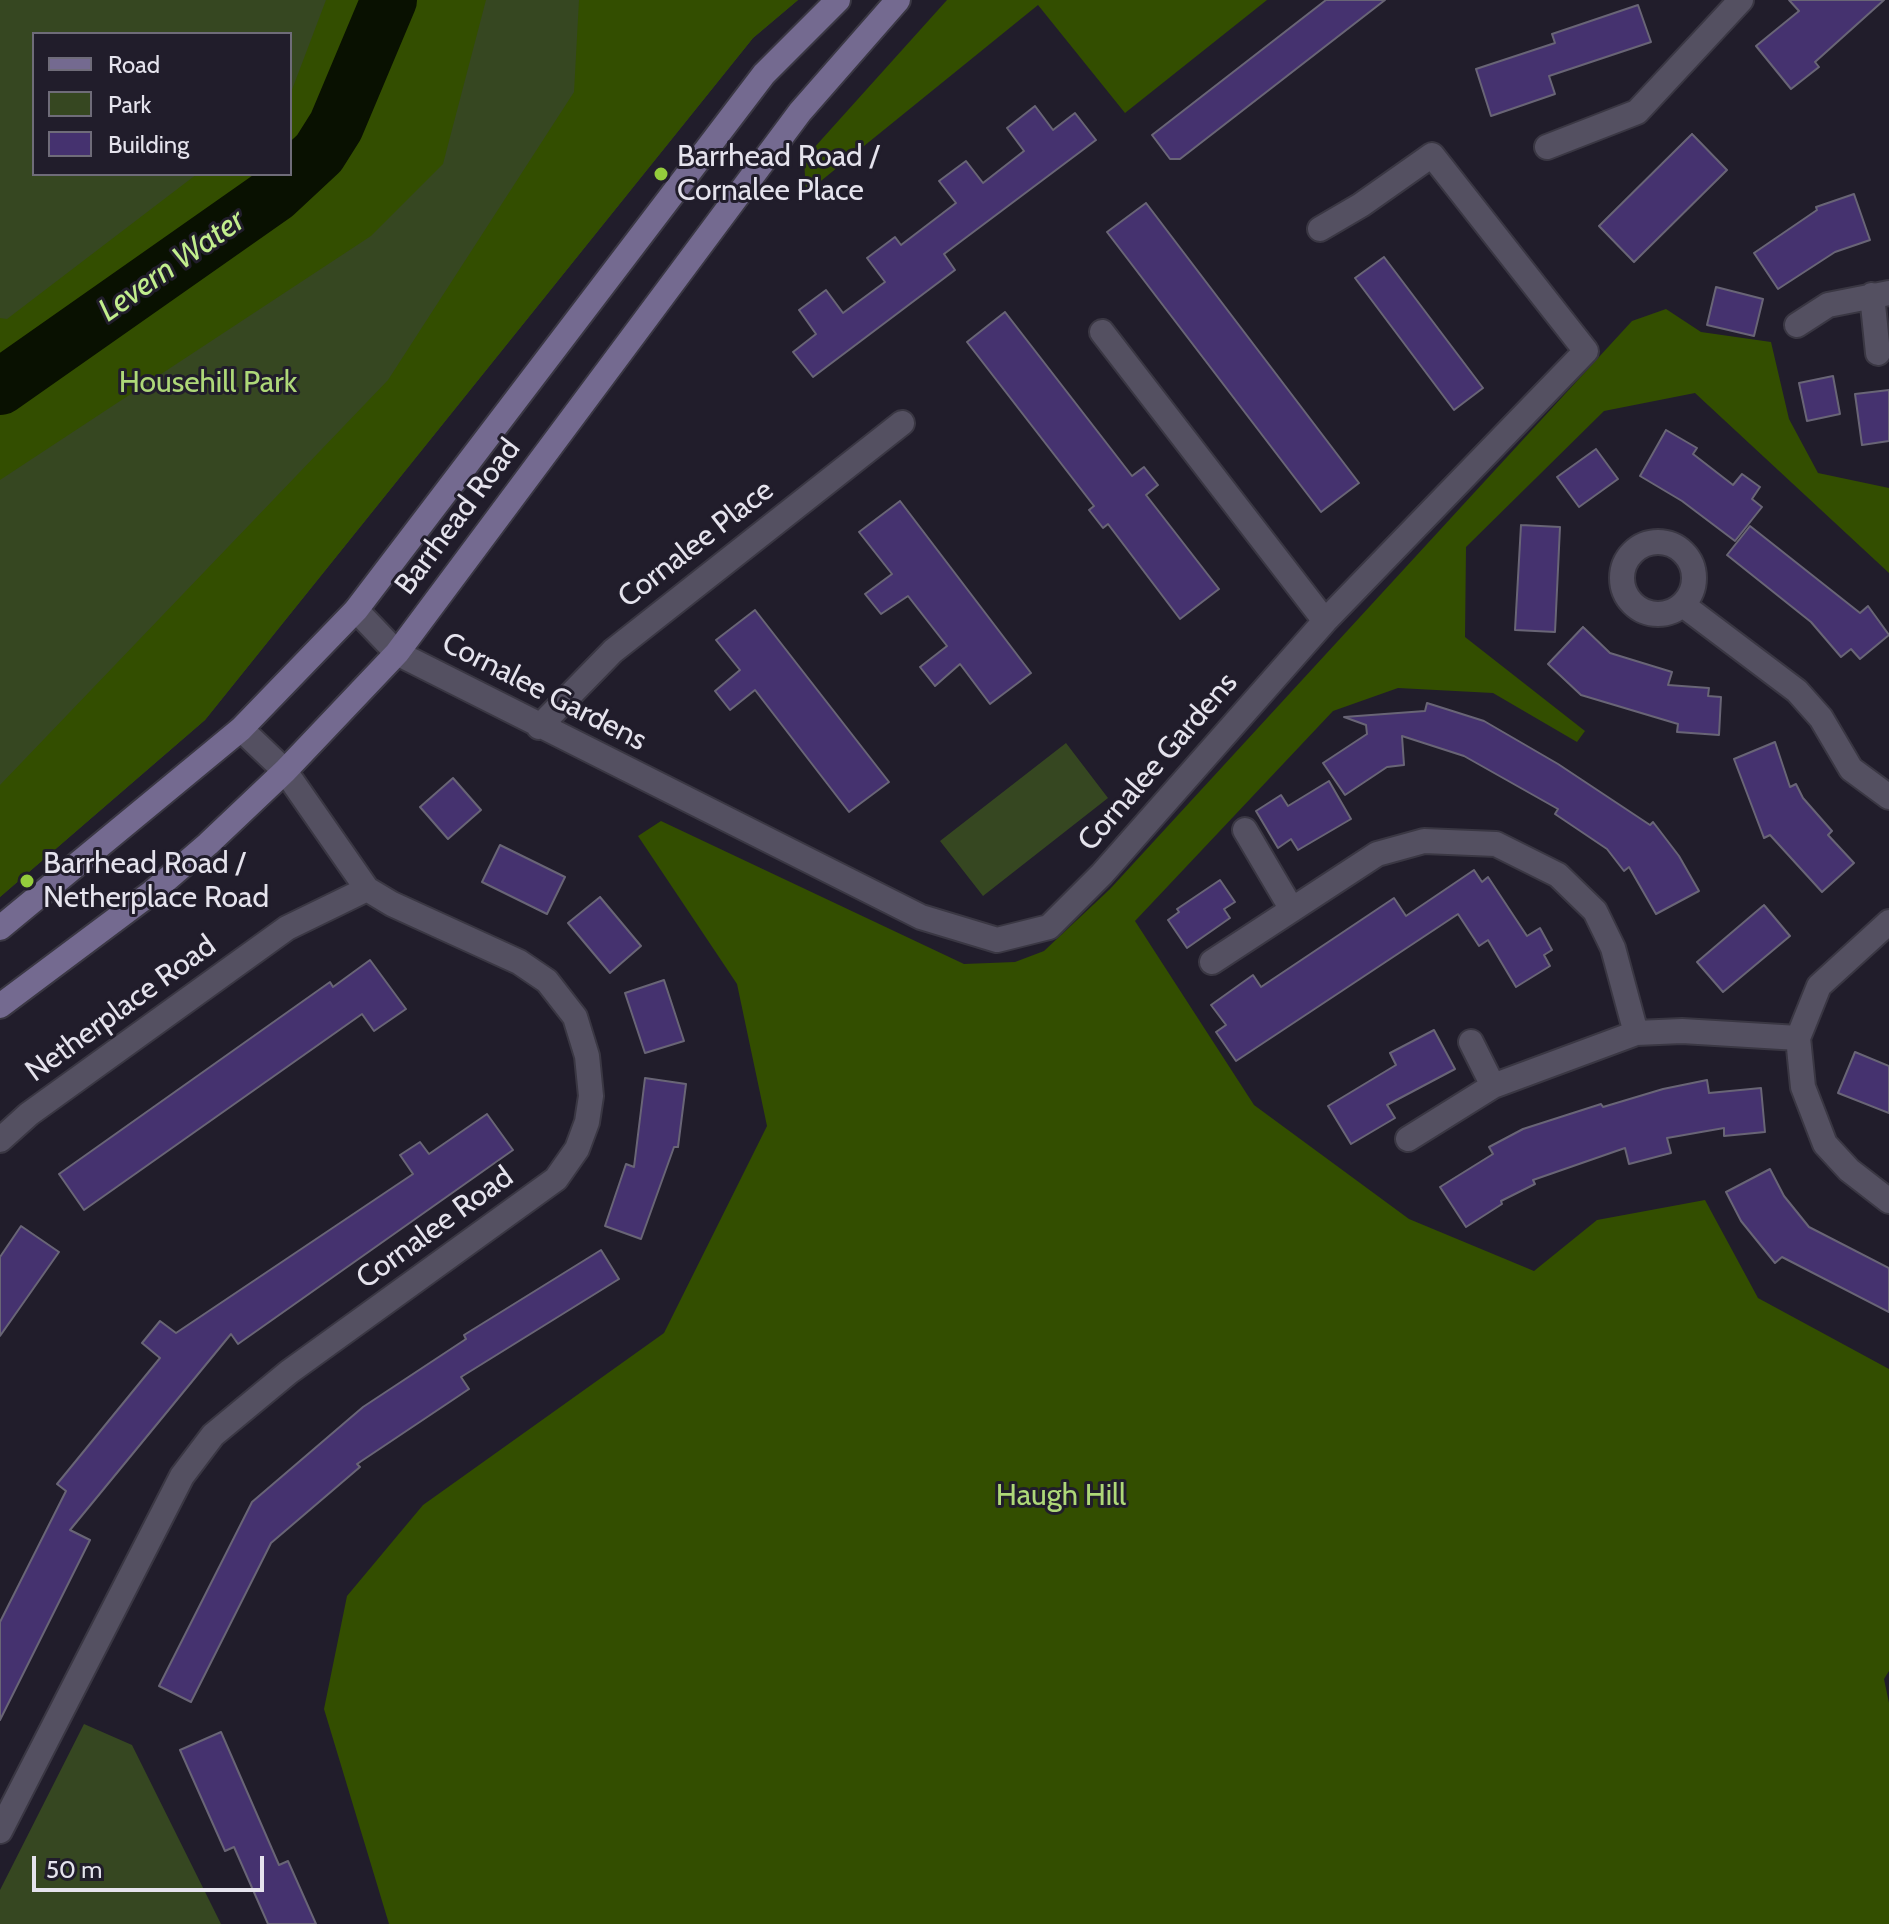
<!DOCTYPE html>
<style>
body{margin:0}
#map{position:relative;width:1889px;height:1924px;overflow:hidden;background:#211d2b;font-family:Cabin,sans-serif}
canvas{display:block}
.legend{position:absolute;left:32px;top:32px;width:260px;height:144px;box-sizing:border-box;background:#211d2b;border:2px solid #6f6c79;margin:0;padding:10px 14px;list-style:none;font-size:24px;color:#e5e3ed}
.legend li{display:flex;align-items:center;gap:16px;height:40px}
.legend b{width:40px;border:2px solid #6f6c79}
.scale{position:absolute;left:32px;top:1856px;width:232px;height:36px;box-sizing:border-box;border:4px solid #e5e3ed;border-top:0;padding-left:10px;font-size:24px;line-height:28px;white-space:nowrap;color:#e5e3ed;-webkit-text-stroke:6px #211d2b;paint-order:stroke}
</style>
<div id="map">
<canvas width="1889" height="1924"></canvas>
<ul class="legend">
<li><b style="height:10px;background:#746a90"></b>Road</li>
<li><b style="height:22px;background:#364721"></b>Park</li>
<li><b style="height:22px;background:#45326f"></b>Building</li>
</ul>
<div class="scale">50 m</div>
</div>
<script>
const ctx = document.querySelector('canvas').getContext('2d');
ctx.lineJoin = 'round';
function paint(path, color) { ctx.fillStyle = color; ctx.fill(path, 'evenodd'); }
const toPath = rows => new Path2D(rows.map(r => 'M' + r).join(''));
function trace(path, color, width, dash) { ctx.strokeStyle = color; ctx.lineWidth = width; ctx.lineCap = dash ? 'butt' : 'round'; ctx.setLineDash(dash || []); ctx.stroke(path); }
function write(font, color, halo, rows, align = 'center') {
  ctx.font = font + ' Cabin,sans-serif'; ctx.lineWidth = 6; ctx.setLineDash([]); ctx.textBaseline = 'middle'; ctx.strokeStyle = halo; ctx.fillStyle = color; for (const [text, x, y, turn = 0] of rows) {
    ctx.save(); ctx.translate(x, y); ctx.rotate((+turn || 0) * Math.PI / 180); ctx.textAlign = isNaN(turn) ? turn : align; if (halo) ctx.strokeText(text, 0, 0); ctx.fillText(text, 0, 0); ctx.restore();
  }
}
paint(toPath([
 [0,0,798,0,753,38,205,720,0,897],
 [34,34,290,34,290,174,34,174],
 [1066,743,1108,798,983,896,940,841],
 [84,1724,132,1745,221,1924,0,1924,0,1890]
]), '#364721');
paint(toPath([
 [326,0,486,0,443,164,371,236,0,480,0,318,7,319,197,174,290,174,290,95],
 [579,0,798,0,753,38,205,720,0,897,0,785,388,380,574,92],
 [947,0,1267,0,1125,113,1038,5,806,193,804,159],
 [1666,309,1701,332,1771,342,1789,419,1818,473,1889,488,1889,573,1695,393,1604,411,1466,547,1465,637,1585,731,1577,742,1493,693,1398,688,1333,711,1135,921,1254,1105,1409,1219,1534,1271,1597,1220,1705,1200,1758,1298,1889,1369,1889,1671,1884,1679,1889,1703,1889,1924,389,1924,324,1709,347,1596,423,1505,664,1333,767,1126,737,984,638,836,661,821,964,964,1015,962,1044,951,1110,889,1632,321]
]), '#334e00');
trace(toPath([
 [0,387,275,194,319,153,336,126,389,0]
]), '#091101', 56);
const building = toPath([
 [1326,0,1385,0,1180,159,1170,159,1152,135,1326,0],
 [1789,0,1884,0,1815,62,1819,67,1791,89,1756,46,1799,11,1789,0],
 [1638,5,1651,42,1549,76,1555,94,1491,116,1476,69,1555,43,1552,34,1638,5],
 [1035,106,1053,130,1075,113,1096,140,944,254,955,270,813,377,793,352,816,334,799,310,826,290,843,313,885,282,867,258,895,237,901,245,956,203,939,181,966,161,983,183,1024,151,1007,128,1035,106],
 [1692,134,1727,170,1634,262,1599,226,1692,134],
 [1854,194,1870,240,1835,252,1778,289,1754,253,1817,210,1816,207,1854,194],
 [1146,203,1359,483,1321,512,1107,232,1146,203],
 [1384,257,1483,388,1454,410,1355,278,1384,257],
 [1716,287,1763,299,1754,336,1707,325,1716,287],
 [1005,312,1132,476,1144,467,1158,485,1146,495,1219,589,1180,619,1108,524,1103,528,1089,510,1094,506,967,342,1005,312],
 [1833,376,1840,414,1807,421,1799,383,1833,376],
 [1889,390,1889,441,1862,445,1855,394,1889,390],
 [1666,430,1697,448,1693,454,1733,485,1742,474,1760,487,1752,499,1762,507,1735,541,1682,501,1640,476,1666,430],
 [1596,449,1618,479,1579,507,1557,477,1596,449],
 [900,501,1031,673,990,704,960,664,935,686,920,667,947,646,908,596,881,614,865,594,892,574,859,532,900,501],
 [1521,525,1560,527,1555,632,1515,630,1521,525],
 [1750,526,1860,613,1868,606,1889,635,1860,659,1851,649,1841,657,1811,622,1727,555,1750,526],
 [755,610,889,782,849,812,755,690,730,710,715,691,740,670,716,640,755,610],
 [1583,627,1610,653,1672,672,1668,685,1709,688,1708,696,1721,697,1719,735,1677,732,1678,724,1581,695,1548,664,1583,627],
 [1427,703,1484,721,1558,764,1650,825,1653,822,1679,856,1699,891,1656,914,1629,867,1624,871,1607,849,1555,814,1558,809,1464,756,1402,736,1404,765,1387,767,1345,795,1323,763,1367,734,1366,725,1344,717,1425,711,1427,703],
 [1775,742,1790,787,1796,784,1803,798,1832,831,1828,835,1854,863,1822,892,1770,835,1764,838,1734,759,1775,742],
 [453,778,481,810,448,839,420,807,453,778],
 [1329,781,1351,819,1298,850,1291,839,1278,848,1256,811,1281,795,1288,806,1329,781],
 [500,845,565,877,547,914,482,882,500,845],
 [1474,870,1482,882,1488,877,1527,936,1540,928,1552,950,1544,955,1550,966,1516,987,1488,940,1479,946,1458,914,1236,1061,1216,1032,1226,1025,1211,1005,1253,975,1261,987,1394,898,1406,916,1474,870],
 [1220,880,1235,902,1224,909,1230,918,1187,948,1168,920,1179,912,1177,909,1220,880],
 [600,897,641,946,610,973,568,923,600,897],
 [1764,905,1790,936,1723,992,1697,962,1764,905],
 [370,960,406,1009,374,1031,362,1014,84,1210,59,1174,330,982,333,987,370,960],
 [664,980,684,1041,645,1053,625,993,664,980],
 [1434,1030,1455,1069,1387,1105,1395,1118,1351,1144,1328,1106,1396,1065,1390,1053,1434,1030],
 [1855,1052,1889,1066,1889,1113,1838,1093,1855,1052],
 [645,1078,686,1084,678,1147,674,1147,641,1239,605,1226,626,1164,634,1167,645,1078],
 [1707,1080,1709,1093,1761,1088,1765,1132,1724,1136,1724,1128,1667,1138,1671,1153,1629,1164,1625,1148,1533,1180,1535,1184,1501,1201,1502,1204,1466,1227,1440,1187,1493,1154,1489,1147,1523,1129,1601,1104,1603,1107,1663,1089,1707,1080],
 [487,1114,513,1150,238,1344,231,1334,70,1530,90,1540,0,1720,0,1622,66,1491,57,1484,160,1358,142,1343,160,1321,176,1333,413,1174,400,1155,420,1142,429,1154,487,1114],
 [1770,1169,1784,1196,1809,1227,1889,1268,1889,1312,1782,1257,1775,1263,1741,1221,1726,1192,1770,1169],
 [21,1226,59,1252,0,1336,0,1257,21,1226],
 [601,1250,619,1279,461,1377,469,1389,357,1464,360,1467,271,1543,191,1702,159,1686,252,1502,363,1407,466,1339,464,1335,601,1250],
 [221,1732,279,1865,288,1861,316,1924,268,1924,234,1847,225,1851,180,1750,221,1732]
]);
paint(building, '#45326f');
trace(building, '#696576', 2);
const street = toPath([
 [1547,147,1637,112,1741,0],
 [1872,295,1878,353],
 [1797,325,1828,305,1889,293],
 [1102,332,1325,621],
 '1622 578a36 36 0 1 1 72 0a36 36 0 1 1-72 0Z',
 [1683,605,1797,691,1821,718,1851,769,1889,797],
 [356,610,397,653,921,917,997,940,1049,927,1102,874,1325,621,1586,351,1432,155,1361,205,1320,229],
 [539,727,613,651,902,423],
 [1245,830,1291,908],
 [1889,922,1819,986,1798,1038,1803,1087,1825,1144,1849,1170,1889,1201],
 [1212,962,1377,854,1424,841,1496,844,1558,875,1595,911,1613,948,1636,1033],
 [1471,1042,1493,1086],
 [1408,1139,1493,1086,1636,1033,1682,1031,1798,1038],
 [0,1140,29,1114,287,928,367,889],
 [0,1831,182,1476,213,1435,289,1372,556,1179,577,1149,587,1122,591,1096,587,1056,575,1017,547,981,519,962,392,904,367,889,285,771,241,729]
]);
const secondary = toPath([
 [0,928,241,729,356,610,764,74,838,0],
 [0,1006,151,893,208,844,285,771,397,653,800,112,898,0]
]);
trace(street, '#3a3743', 28);
trace(secondary, '#3a3743', 28);
trace(street, '#545061', 24);
trace(secondary, '#746a90', 24);
for (const [x, y, r, color] of [
 [661,174,8,"#94cc3c"],
 [27,881,8,"#94cc3c"]
]) { const dot = new Path2D(); dot.arc(x, y, r, 0, 2 * Math.PI); ctx.fillStyle = color; ctx.fill(dot); trace(dot, '#211d2b', 3); }
write('30px', '#e5e3ed', '#211d2b', [
 ["Barrhead Road /",677,157],
 ["Cornalee Place",677,191],
 ["Barrhead Road /",43,864],
 ["Netherplace Road",43,898]
], 'left');
write('30px', '#aed878', '#211d2b', [
 ["Househill Park",208,383],
 ["Haugh Hill",1061,1496]
]);
write('30px', '#e5e3ed', '#211d2b', [
 ["Barrhead Road",458,517,-53],
 ["Cornalee Place",696,544,-38],
 ["Cornalee Gardens",544,692,27],
 ["Cornalee Gardens",1158,762,-49],
 ["Netherplace Road",121,1009,-36],
 ["Cornalee Road",435,1228,-36]
]);
write('italic 32px', '#c2ee8d', '#211d2b', [
 ["Levern Water",172,266,-35]
]);
</script>
